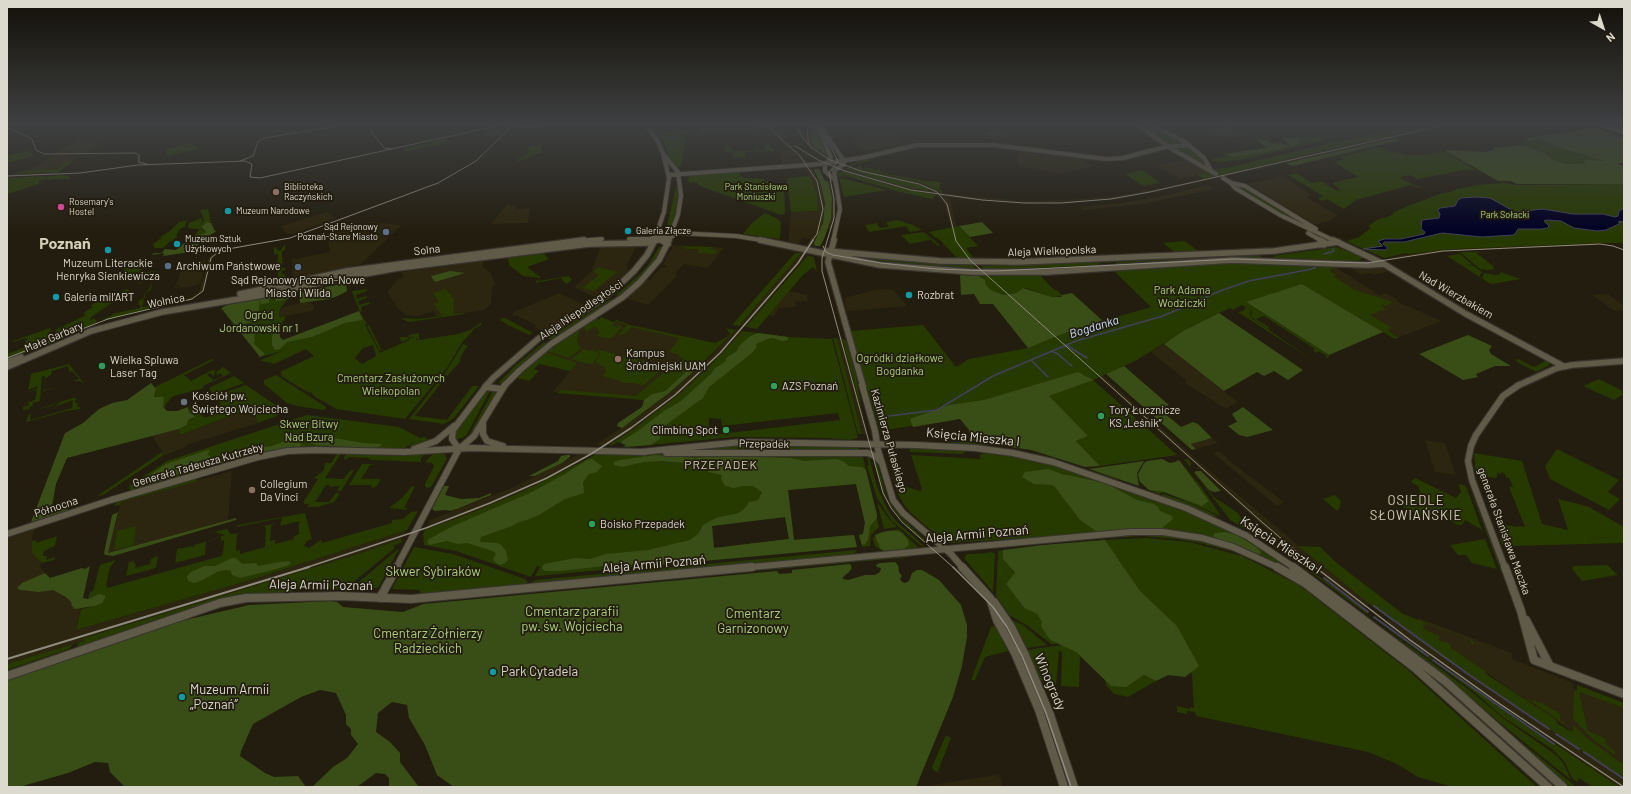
<!DOCTYPE html>
<meta charset="utf-8">
<style>
body{margin:0}
#map{position:relative;width:1631px;height:794px;overflow:hidden;background:#221d0e;font-family:Barlow,sans-serif}
canvas{display:block}
.frame{position:absolute;inset:0;border:8px solid #dcd9cf;pointer-events:none}
.north{position:absolute;left:1583px;top:8px;width:40px;height:40px;-webkit-text-stroke:3px #221d0e;paint-order:stroke;rotate:141deg;font-size:11px;font-weight:700;line-height:16px;text-align:center;color:#dcd9cf}
.north::after{content:'';display:block;margin:auto;width:14px;height:18px;background:#dcd9cf;clip-path:polygon(50% 0,100% 100%,50% 72%,0 100%)}
</style>
<div id="map">
<canvas width="1631" height="794"></canvas>
<div class="frame"></div>
<div class="north">N</div>
</div>
<script>
const ctx = document.querySelector('canvas').getContext('2d');
ctx.lineJoin = 'round';
function paint(path, color) { ctx.fillStyle = color; ctx.fill(path, 'evenodd'); }
const toPath = rows => new Path2D(rows.map(r => 'M' + r).join(''));
function trace(path, color, width, dash) { ctx.strokeStyle = color; ctx.lineWidth = width; ctx.lineCap = dash ? 'butt' : 'round'; ctx.setLineDash(dash || []); ctx.stroke(path); }
function write(font, color, halo, rows, align = 'center') {
  ctx.font = font + ' Barlow,sans-serif'; ctx.lineWidth = 3.5; ctx.setLineDash([]); ctx.textBaseline = 'middle'; ctx.strokeStyle = halo; ctx.fillStyle = color; for (const [text, x, y, turn = 0] of rows) {
    ctx.save(); ctx.translate(x, y); ctx.rotate((+turn || 0) * Math.PI / 180); ctx.textAlign = isNaN(turn) ? turn : align; if (halo) ctx.strokeText(text, 0, 0); ctx.fillText(text, 0, 0); ctx.restore();
  }
}
paint(toPath([
 [749,124,772,124,802,149,833,165,810,148,800,136,795,124,798,124,806,139,806,124,810,124,812,144,818,150,830,158,848,166,868,171,923,183,942,192,950,201,960,241,972,259,1203,465,1331,573,1411,634,1468,674,1624,779,1624,787,1619,787,1428,656,1374,617,1384,623,1389,619,1369,604,1364,607,1368,612,1274,536,971,262,953,234,943,200,935,191,919,185,866,173,837,164,836,165,862,175,935,192,938,195,880,183,833,167,830,175,827,172,831,166,816,160,792,146,808,162,783,164,779,151,790,150,774,136,764,129,757,131],
 [1225,124,1229,124,1245,136,1224,139,1209,128],
 [1440,124,1452,124,1219,178,1121,198,1079,202,1028,203,963,199,948,197,946,194,1024,201,1069,200,1118,196,1167,187],
 [495,128,501,128,504,130,495,138,483,137,484,134,483,132],
 [999,128,1011,136,994,141,983,132,993,131,990,129],
 [893,132,903,143,878,150,874,148,864,151,849,137],
 [106,134,106,140,85,154,130,153,129,154,49,156,78,140],
 [1019,149,1081,158,1093,167,1061,173,1021,167,1016,162],
 [140,155,140,162,146,164,236,161,247,158,240,162,133,166,137,164,137,156],
 [80,156,60,170,52,172,59,172,56,174,7,177,7,175,17,175,12,174,33,168,50,157],
 [1185,160,1209,172,1179,179,1157,166],
 [811,167,813,168,821,185,825,203,823,223,814,247,806,246,810,239,802,238,798,245,788,241,791,212,818,212,816,189,805,168],
 [1282,176,1312,195,1306,197,1337,215,1331,220,1315,225,1248,184],
 [828,181,829,181,833,191,835,203,834,219,832,229,828,229,831,218,832,203],
 [1208,185,1213,189,1143,204,1083,210,1080,207,1123,203,1158,197],
 [507,205,517,206,515,210,530,208,528,223,491,224],
 [327,212,336,218,293,234,286,234,281,226],
 [372,222,402,225,361,264,293,279,292,258,295,259,330,252,327,234],
 [1597,243,1600,245,1457,251,1429,253,1390,260,1387,258,1417,253,1454,249],
 [671,245,724,248,708,268,684,264,679,269,675,275,677,276,648,305,627,299,626,298,646,280,650,280,661,267,665,268,667,265,663,265,666,259,665,258,673,248,670,247],
 [601,246,636,247,626,267,629,270,612,286,583,306,584,307,543,331,534,327,536,325,516,315,512,316,514,312,559,293,582,304,594,297,574,287,591,272],
 [802,251,809,253,746,327,739,326],
 [212,254,215,254,212,258,202,292,189,301,165,306,168,303,189,298,199,292,202,283,190,287,174,288,174,286,180,287,180,285,176,286,182,267,187,266,188,263,206,260,205,264,201,265,200,269,203,269,204,271,201,281,198,283,203,281,208,260],
 [484,261,483,267,490,272,496,285,492,286,491,304,484,310,437,317,433,311,418,316,407,315,399,310,388,294,388,291,398,279,403,277,402,272],
 [1347,265,1380,267,1389,271,1374,275,1371,273,1361,275],
 [1337,268,1377,294,1380,295,1386,293,1398,300,1396,301,1442,321,1395,339,1302,284,1335,275,1329,270],
 [878,289,894,290,907,306,847,311,844,298],
 [790,291,807,295,808,301,795,302,796,307,779,308,774,316,768,315],
 [1608,294,1624,306,1624,310,1615,311,1592,295],
 [303,302,309,302,315,306,312,311,279,317,281,308],
 [601,317,613,322,617,320,630,325,715,343,644,400,553,392,570,371,534,362,565,337,596,318,599,320],
 [736,330,743,331,709,367,683,391,634,429,607,446,595,445,632,421,669,393,709,358],
 [837,338,842,338,867,434,862,434],
 [1164,344,1238,402,1226,409,1185,383,1187,381,1151,352],
 [253,407,258,423,186,445,186,447,162,456,162,451,152,436,179,429,180,435],
 [1212,438,1218,443,1196,449,1191,444],
 [1425,440,1445,443,1456,475,1435,472],
 [1219,451,1228,458,1227,459,1284,502,1277,506,1213,453],
 [581,453,594,454,530,488,471,513,425,530,430,520,514,487],
 [232,471,228,520,108,553,121,502],
 [35,529,32,537,32,553,41,561,42,563,39,566,50,578,83,598,76,630,244,582,407,530,401,539,358,554,84,638,84,641,7,664,7,538],
 [1419,618,1512,653,1512,659,1573,683,1574,689,1624,708,1624,772,1593,744,1553,719,1418,625],
 [996,775,1001,778,1002,787,931,787,932,785]
]), '#2c250f');
paint(toPath([
 [702,124,749,124,757,131,719,133,698,132],
 [1149,124,1183,142,1183,144,1169,145,1142,125],
 [1421,124,1440,124,1220,175,1229,181,1219,175,1203,179,1197,175,1209,172,1214,175,1214,169,1227,168,1322,145],
 [690,129,692,130,689,132,686,138,681,166,678,167,670,159,660,133],
 [1318,136,1329,137,1323,139,1324,140,1321,141,1245,159,1219,162,1209,160,1226,156,1240,156,1275,151,1282,148,1299,145,1302,138,1297,137],
 [445,138,447,141,443,144,405,152,403,149,419,145,421,146,420,145],
 [1539,138,1556,147,1605,161,1568,164,1555,161,1544,153,1519,142,1536,141],
 [192,143,199,149,166,156,166,149,164,149],
 [767,143,776,151,745,152,745,157,734,158,733,152,697,153,725,152,725,145,729,145,729,148,732,149,733,151,755,151,754,149,757,148,757,146,752,145,757,145,758,150,765,150,765,144,762,144],
 [540,144,542,152,515,163,520,159,516,160,529,153,527,152,530,150,527,149,530,146,536,146],
 [1186,147,1189,148,1207,162,1198,163,1174,149,1174,148],
 [1380,147,1393,153,1398,152,1404,155,1423,155,1445,152,1476,170,1464,170,1417,179,1409,175,1405,176,1399,178,1424,189,1410,185,1356,200,1344,209,1327,199,1322,201,1318,198,1323,196,1288,175,1296,173,1312,183,1321,181,1337,191,1341,190,1332,183,1358,177,1334,162,1344,159,1341,157],
 [29,151,34,156,7,163,7,155],
 [869,159,869,161,852,165,856,168,859,167,858,166,862,165,860,166,863,169,870,168,875,171,879,169,876,166,874,166,876,165,873,163,871,163,873,162,880,169,878,170,883,173,925,181,941,182,939,187,944,194,923,183,868,171,870,170,865,170,848,165],
 [68,161,73,161,59,172,12,174,28,170,58,169],
 [848,168,914,183,930,189,928,191,891,183,845,169],
 [1142,170,1160,183,1143,186,1125,174],
 [837,171,839,173,843,171,889,185,936,195,932,199,896,191,844,175,838,177],
 [739,172,740,176,745,178,764,179,764,182,768,181,769,186,772,188,784,187,785,214,781,215,700,186,696,182,690,183,687,180,689,177,695,175],
 [62,175,68,176,71,179,53,179,48,182,50,179,40,180,39,184,7,194,7,178,43,176,42,177],
 [810,176,817,193,818,211,791,212,787,178],
 [839,178,850,180,887,190,844,197],
 [1501,182,1516,185,1624,184,1624,243,1600,243,1454,249,1409,254,1406,253,1384,258,1346,241,1359,237,1371,228,1368,226,1377,220,1382,218,1385,218,1394,214,1392,213,1408,206,1443,193,1446,193,1456,190,1456,188,1458,189,1478,185,1502,183],
 [1241,185,1314,229,1288,217,1236,187],
 [679,186,677,207,671,228,669,228,667,226,676,187],
 [208,209,211,223,209,222,204,224,201,227,202,230,206,232,205,233,191,238,200,229,187,228,190,227,188,227,189,223,201,218,202,221,200,225,202,223,204,220,200,210],
 [765,213,776,218,781,222,780,239,743,234,752,223],
 [189,220,186,222,185,226,179,230,176,236,178,236,170,243,171,240,163,248,154,248,153,244,163,237,157,239,170,231,179,222],
 [897,220,913,225,922,230,910,232,906,226,869,232,865,225,880,223,877,224,880,228,889,227,886,222,882,223],
 [959,226,978,246,966,248,975,260,958,259,938,238,936,238,929,232],
 [924,232,940,245,938,246,923,233,930,240,910,244,901,235],
 [1185,241,1199,252,1176,253,1163,243],
 [285,244,285,250,282,251,282,258,285,258,282,259,282,262,285,262,282,263,282,268,285,268,285,270,282,271,282,275,285,274,285,278,284,280,275,282,275,278,278,277,278,270,275,271,278,268,278,262,275,262,278,260,278,254,274,255,274,246,279,251,281,250],
 [665,245,649,271,621,295,615,296,640,274,648,265,659,247],
 [675,246,714,247,710,249,717,250,716,254,697,253,699,249,686,249,686,247],
 [1336,247,1364,257,1358,261,1276,258,1273,256],
 [1465,252,1486,252,1476,253,1493,266,1494,269,1487,270,1480,269,1461,253,1447,254],
 [543,253,549,259,527,267,540,277,540,278,538,281,569,276,572,280,566,284,561,278,536,283,536,281,540,278,523,276,509,265,508,258,494,260],
 [795,253,801,253,739,326,732,325],
 [810,253,808,256,814,257,817,272,813,267,803,275,757,329,746,327],
 [1460,254,1473,265,1460,264,1474,266,1482,272,1479,277,1482,278,1484,273,1496,275,1500,274,1500,272,1521,279,1492,284,1489,283,1447,256],
 [840,255,908,262,973,265,977,269,895,263],
 [1231,256,1261,256,1261,258,1224,257,1115,264,1117,262],
 [1109,262,1111,263,1101,263,1097,265,1013,269,985,269,981,266],
 [1220,262,1331,265,1337,268,1329,270,1336,275,1333,276,1355,290,1393,302,1386,306,1381,304,1385,309,1370,315,1392,328,1387,330,1388,331,1399,338,1395,339,1302,284,1247,303,1330,356,1327,358,1325,357,1327,356,1318,351,1317,353,1315,352,1313,350,1315,349,1264,316,1256,319,1270,328,1268,329,1253,318,1251,316,1252,310,1244,304,1251,310,1250,316,1253,319,1314,361,1238,312,1243,311,1246,307,1241,305,1233,310,1231,308,1219,313,1189,328,1135,361,1093,380,1177,455,1100,466,1076,441,1088,436,974,416,880,431,850,331,923,325,956,367,969,359,1028,348,1075,329,1151,307,1113,270],
 [143,264,139,273,155,271,150,279,146,281,144,280,136,287,143,279,125,282,124,269,127,267],
 [599,267,617,272,594,291,582,288,599,275,593,272],
 [960,274,1039,274,1054,290,1057,290,1063,296,1051,297,1026,288,1023,288,1016,293,1004,295,991,290,986,285,984,279,976,275,968,276],
 [150,280,152,285,150,291,146,292,142,307,162,304,161,305,106,320,103,319,113,315,112,314,139,308,141,305,138,305,139,300,143,299,145,293,149,289,151,285],
 [126,289,130,290,90,318,91,320,94,318,97,321,96,323,49,344,45,342,62,334,56,333,55,330,86,315,83,313,93,307,90,306,97,302,100,303,104,300,102,299,105,297,120,293],
 [367,289,367,291,356,295,357,299,366,296,367,298,358,301,359,305,369,302,370,304,361,307,362,311,360,312,367,324,365,324,368,331,380,353,409,340,410,338,416,338,416,340,419,341,462,336,419,341,417,340,417,338,409,337,408,339,383,351,380,351,367,326,369,325,382,351,402,342,399,337,408,337,409,335,419,333,419,340,458,334,470,330,482,322,481,325,472,330,473,331,463,341,447,368,405,419,336,409,314,396,311,392,309,393,281,376,282,374,280,372,314,356,306,349,274,364,262,361,261,360,282,351,260,357,226,306,288,294,287,300,280,309,279,317,286,316,275,337,285,343,293,340,306,338,345,323,363,320,352,291],
 [373,345,376,356,362,364,355,358,363,348],
 [446,289,454,299,453,314,465,313,464,314,409,322,402,319,402,318,420,319,442,316,434,304,439,302,433,293],
 [611,299,614,300,553,339,547,339],
 [601,317,613,322,617,320,630,325,715,343,727,337,730,334,727,329,725,328,736,330,694,371,691,367,665,391,652,394,644,400,557,393,562,390,636,396,665,371,668,372,674,370,683,359,677,354,669,352,679,338,631,327,625,334,618,335,627,325,616,321,612,325,616,326,618,324,620,325,616,327,618,328,620,325,622,327,612,338,606,338,596,336,600,333,597,331,599,329,594,327,588,330,589,332,585,330,584,325,596,318,599,320],
 [502,318,505,318,533,333,529,335,508,325,500,320],
 [50,328,51,331,48,332,50,339,38,345,42,347,7,360,7,354,29,346,28,345,25,344,26,343,25,341,27,340,27,338,13,342,13,341],
 [575,331,579,331,577,340,578,345,582,348,569,358,547,351],
 [743,331,788,337,832,339,858,438,852,439,852,440,826,438,734,437,628,447,624,447,626,445,618,442,610,446,611,445,609,445,634,429,683,391,709,367],
 [838,413,840,420,711,435,709,427,709,418,721,419,722,426],
 [833,338,837,338,862,434,858,434],
 [842,338,846,341,857,380,861,406,868,434],
 [544,342,546,344,545,346,505,382,497,384,516,365],
 [463,344,468,346,466,348,460,358,460,362,447,376,444,375],
 [584,349,589,351,594,349,593,351,596,352,598,350,599,355,592,364,588,364,571,359],
 [599,350,665,366,665,367,643,386,635,383,621,383,621,381,603,376,606,371,605,367,599,365,600,364,596,362,594,364,600,355],
 [545,352,577,363,570,371,539,364,534,369,539,371,529,381,517,378],
 [212,359,214,360,184,375,191,381,212,370,215,370,214,376,210,373,207,375,214,380,223,376,220,373,217,375,216,372,223,367,231,373,203,386,204,388,201,389,173,396,165,405,165,410,163,407,161,397,154,398,156,391,155,387],
 [1518,359,1534,367,1547,360,1550,363,1548,366,1536,372,1517,362,1516,360],
 [69,364,85,385,80,381,73,381,79,379,72,371,69,372,68,366,52,371,51,375,45,379,44,390,58,387,44,391,43,393,45,376,42,376,40,401,33,403,32,408,32,406,30,407,29,409,23,410,23,407,29,405,29,403,23,404,35,400,37,390,28,392,37,389,38,386,28,390,31,374],
 [276,375,326,407,326,408,324,410,297,406,287,403,264,384,264,380],
 [234,376,244,383,214,394,211,391,206,393,211,390,209,388],
 [442,377,446,377,415,416,447,420,472,386,479,386,454,418,444,424,409,419],
 [1599,379,1621,390,1623,394,1614,400,1583,386],
 [246,385,280,408,281,410,277,416,232,432,258,423,253,407,180,435,179,429,187,425,188,420,193,419,193,416,189,413,189,409,197,406,191,410,195,414,200,412,203,417,207,417,221,411,216,406,221,404,218,402,227,398,224,395,217,398,214,396],
 [490,391,466,436,456,440,456,431,485,392],
 [493,391,496,393,495,395,470,436,469,435],
 [76,397,71,399,76,397,75,403,78,403,77,407,80,407,80,409,66,411,26,422,28,415,31,414,30,420,72,408,73,400,54,407,62,401,51,406,47,407,38,409],
 [307,415,399,427,420,438,424,437,431,441,408,447,418,439,405,448,388,449,316,446,292,448,130,491,129,486,167,461],
 [949,442,968,442,1037,454,1120,480,989,448],
 [719,445,858,446,860,451,803,452,682,450],
 [892,446,965,450,965,452,962,454,910,452,910,448,895,448,893,451],
 [181,448,162,456,103,495,97,496,162,452,162,455],
 [1557,449,1619,480,1608,492,1620,499,1609,510,1550,479,1545,466],
 [434,453,445,454,447,459,431,487,427,488,425,486,425,484,434,466,432,463,425,462],
 [599,453,863,457,879,527,871,535,870,546,862,547,859,535,863,534,865,523,856,484,788,490,794,540,854,535,857,547,537,576,535,576,540,567,537,566,531,577,456,551,424,545,423,534,425,530,471,513,530,488],
 [785,517,789,539,714,548,712,526],
 [983,453,1029,458,1049,463,1162,501,1234,532,1265,550,1433,676,1559,787,1553,787,1529,767,1435,682,1290,571,1255,553,1241,548,1150,530,949,543,943,541,911,513,904,505,898,494,890,464,890,459,892,457,891,462,897,484,920,491,922,489,911,455,980,459,980,455],
 [1474,453,1522,461,1542,524,1568,530,1558,499,1579,504,1589,507,1624,527,1624,543,1510,546,1502,544,1500,538,1503,535,1498,524,1518,527,1517,526,1525,527,1509,487,1513,487,1509,478,1505,477,1506,475,1502,472,1501,474,1497,473,1497,477,1495,478,1476,475],
 [337,454,341,454,325,478,343,479,351,470,354,470,341,491,337,491,340,486,329,487,330,485,326,485,315,502,329,502,336,493,340,493,334,502,318,507,307,507,309,504,304,504,304,501,318,479,314,478,324,470,325,463,331,463],
 [347,454,400,456,425,454,421,458,421,462,371,460,368,458,349,457,345,460,344,457],
 [867,457,869,457,877,487,888,510,896,521,924,546,920,545,892,521,877,498,867,466,869,465],
 [873,458,877,462,886,496,890,504,902,518,924,539,925,542,908,527,892,508,885,496,881,486],
 [1184,459,1188,459,1191,464,1190,467,1214,497,1238,513,1245,526,1302,564,1368,612,1367,614,1288,555,1230,520],
 [1179,460,1201,487,1221,516,1164,492,1159,494,1149,490,1164,492,1209,501],
 [362,464,375,464,370,465,361,479,381,479,376,487,371,488,372,485,349,485],
 [196,478,198,481,121,502,120,505,114,506,118,501],
 [1415,478,1456,498,1461,492,1459,484,1466,486,1482,530,1465,520,1462,525,1458,525,1427,508,1420,516,1403,507,1412,497,1414,498,1420,492,1419,487,1411,482],
 [1468,483,1502,569,1501,572,1472,494],
 [412,486,415,486,404,508,407,508,407,510,389,508,402,498],
 [1164,494,1189,503,1218,516,1214,517,1160,496],
 [1335,495,1341,501,1340,507,1337,511,1323,499],
 [877,502,890,520,897,527,884,529],
 [418,511,407,530,244,582,76,630,81,609,95,606,95,596,88,599,90,592,93,591,100,565,116,560,110,567,106,586,107,586,107,588,221,556,223,553,224,540,221,541,221,537,206,541,205,555,175,563,177,549,193,546,192,548,194,547,194,545,204,542,206,541,225,535,215,532,206,534,205,537,206,534,209,533,227,529,231,534,242,533,237,534,236,551,240,550,240,554,265,547,266,527,262,526,275,524,271,526,270,541,275,540,275,544,294,539,294,536,299,534,299,521,280,526,282,518,236,527,238,525,305,513,312,539,307,541,304,546,309,548,319,541,322,540,322,543,392,523,392,520,403,519,411,512],
 [136,526,134,545,114,550,117,531],
 [899,529,920,549,884,552,875,546,873,538,875,535,881,532],
 [1145,534,1175,535,1210,542,1249,556,1293,578,1309,588,1395,654,1428,682,1543,787,1540,787,1433,689,1396,657,1307,589,1267,566,1238,553,1200,543,1177,539,1142,536,1076,540],
 [57,536,55,546,44,551,43,554,43,556,47,556,46,560,55,557,54,560,42,563,32,553,32,541,36,540,36,543],
 [1147,538,1189,542,1242,556,1299,585,1408,670,1537,787,1453,787,1418,777,1397,764,1368,752,1196,716,1195,712,1187,711,1187,714,1193,715,1177,712,1177,706,1190,709,1190,707,1194,708,1192,674,1190,673,1191,672,1119,560,1113,554,1105,540],
 [401,539,402,542,393,546,395,548,345,589,292,589,293,593,260,593,233,597,7,673,7,671,77,647,78,643,84,641,84,638,358,554],
 [1485,539,1497,569,1472,563,1466,555,1458,555,1450,545],
 [1298,546,1320,547,1338,564,1403,614,1472,640,1475,644,1471,644,1471,640,1425,623,1424,626,1422,626,1427,631,1440,636,1439,640,1451,644,1451,648,1485,671,1486,674,1555,719,1557,723,1568,730,1573,731,1573,725,1587,738,1624,765,1624,779,1438,654,1366,601],
 [414,547,453,554,525,579,528,582,525,586,422,595,419,590,392,589],
 [398,549,399,549,378,588,353,587],
 [857,550,852,555,532,585,531,583,535,580],
 [1003,550,1003,559,1015,574,1006,584,1024,608,1037,614,1042,622,1050,640,1058,644,1051,644,1028,626,1009,615,996,596,998,551],
 [988,552,995,553,993,592,964,558,967,554,988,553],
 [904,555,911,557,423,601],
 [158,556,156,568,126,576,129,562,134,561,134,564,136,563,135,568,150,564,151,559],
 [1607,565,1618,575,1582,581,1572,569,1573,566],
 [1372,617,1374,617,1461,680,1619,787,1593,787,1579,778,1577,782,1572,778,1564,761,1552,749,1503,717,1473,691],
 [1012,620,1023,625,1047,645,1027,648],
 [1381,625,1473,693,1503,718,1556,755,1564,764,1571,780,1499,722,1448,678],
 [995,626,1013,661,1008,651,985,657,975,680,971,680,991,627],
 [73,644,69,649,7,670,7,664],
 [1062,645,1076,652,1080,656,1079,687,1061,686,1062,652,1059,651,1056,685,1045,682,1041,680,1027,650],
 [1144,675,1156,681,1128,697,1114,694,1106,685,1105,680,1111,686],
 [1577,685,1624,703,1624,708,1579,692,1588,731,1605,738,1606,744,1615,751,1615,755,1595,741,1573,719,1574,691,1577,691],
 [1528,699,1542,703,1560,714,1560,720,1564,722,1564,724],
 [1500,725,1574,785,1573,786,1565,785],
 [946,735,951,738,938,771,941,773,937,772,933,770,932,767]
]), '#263a00');
paint(toPath([
 [1582,124,1593,124,1603,131,1624,138,1624,163,1617,163,1624,167,1624,184,1517,184,1511,181,1498,181,1444,150,1485,152,1495,150,1492,148,1524,145,1544,153,1555,161,1568,164,1585,163,1584,160,1586,160,1605,161,1556,147,1539,138,1533,141,1517,141,1529,140,1526,138,1574,132,1590,128],
 [813,130,815,131,819,137,827,155,821,152,822,149,818,150,812,144,810,131],
 [1297,137,1302,139,1300,140,1299,145,1282,148,1275,151,1234,157,1223,154,1267,148,1255,139,1268,141,1272,144,1282,143,1285,145,1290,145,1282,138],
 [1396,138,1400,140,1292,166,1286,163],
 [814,169,819,169,825,181,828,181,832,199,831,219,824,239,820,246,815,246,814,243,823,223,825,203,821,185],
 [207,222,211,223,215,231,217,231,210,235,209,237,201,238,200,241,207,241,200,242,197,246,190,247,190,252,163,256,164,253,151,255,154,253,162,253,165,249,176,250,190,238,205,233,206,232,201,227],
 [982,222,993,233,970,237,959,226],
 [450,271,465,273,435,282,431,276],
 [960,274,968,276,976,275,984,279,985,280,986,285,991,290,1004,295,1016,293,1023,288,1052,297,1061,297,1062,295,1072,293,1103,321,1075,329,1028,348,993,304,980,304,974,294,961,295],
 [346,283,347,291,340,295,330,299,300,303,299,293,301,292],
 [1302,284,1383,332,1329,355,1246,302],
 [295,291,295,297,287,299,270,303,276,301,276,298,269,299,269,303,261,304,260,300,258,317,243,325,255,333,254,344,265,354,260,357,221,308,230,304],
 [359,311,363,320,345,323,312,337,287,342,280,349,275,350,272,345,272,336,275,328,279,328,280,337,283,340],
 [1219,313,1303,370,1288,380,1274,371,1264,376,1257,372,1224,391,1164,344,1183,331],
 [758,333,788,337,788,340,782,341,773,338,768,339,756,344,757,347,752,353,709,387,703,398,656,432,655,433,660,436,660,439,651,445,624,447,626,445,621,443,622,441,638,431,664,411,681,401,712,373,714,369,726,361,726,358,737,351,739,346,749,337],
 [1468,335,1492,346,1489,350,1491,354,1511,366,1495,366,1476,374,1478,377,1463,380,1419,354],
 [1124,366,1169,405,1159,409,1181,427,1193,422,1198,424,1212,438,1191,444,1196,449,1192,450,1106,374],
 [691,367,694,371,669,393,622,428,617,426,618,423,642,407,644,400,652,394,665,391],
 [1078,372,1093,380,1049,396,1088,436,1076,441,1100,466,1085,467,1031,450,976,442,970,438,969,430,960,419,913,427,910,419,949,405,984,400],
 [151,383,156,389,154,397,164,397,163,407,167,411,177,411,188,407,189,413,192,414,195,417,188,420,187,425,179,429,67,458,56,484,52,506,67,508,68,510,31,522,65,433,83,423,99,409,112,403,127,400],
 [1243,407,1273,430,1247,437,1239,435,1228,426,1237,422,1232,414],
 [317,435,363,443,383,444,379,447,368,448,316,445,303,440,308,436],
 [291,439,302,444,299,447,257,454,189,473,184,471,168,479,144,487,135,488,134,486,166,464,208,450,210,451,207,454,217,461,228,458,233,454,248,454,264,447,272,446],
 [567,455,570,455,570,457,562,463,535,476,529,476,558,461,561,456],
 [655,455,695,458,710,456,716,457,733,456,790,458,805,461,836,459,843,461,849,466,862,467,866,470,877,515,877,518,870,526,868,540,865,544,862,545,859,535,863,534,865,523,856,484,788,490,794,540,854,535,857,547,637,567,633,565,621,564,561,571,545,571,542,568,544,564,560,561,575,558,590,559,606,554,648,550,690,540,698,534,703,525,716,518,739,513,746,507,749,502,758,500,762,492,753,486,743,486,734,488,725,486,721,479,722,475,708,472,708,468,710,464,703,462,684,463,664,461,644,462,622,467,614,465,614,462,620,460],
 [785,517,789,539,714,548,712,526],
 [592,459,602,466,597,472,589,474,583,482,584,493,565,499,539,515,527,520,519,522,512,526,481,537,480,542,497,543,501,545,506,551,508,560,505,563,500,565,496,563,493,559,496,554,493,551,467,543,458,544,447,541,430,545,427,542,429,539,453,526,532,492,565,474,587,460],
 [1162,459,1170,463,1175,462,1179,460,1209,501,1202,506,1164,492,1149,490,1140,482,1138,474,1144,463,1147,461],
 [1144,461,1137,473,1139,486,1089,469],
 [1048,469,1062,474,1105,483,1137,500,1154,504,1158,507,1160,511,1172,516,1173,519,1162,528,1150,530,1099,533,1080,520,1055,487,1052,485,1034,484,1022,477,1025,472],
 [1197,471,1201,471,1221,491,1214,492,1209,490,1194,472],
 [444,486,449,486,445,495,461,499,479,498,491,493,491,495,457,509,450,511,446,510,435,511,432,509],
 [118,512,108,553,236,518,236,520,113,556,105,555,104,553,112,515],
 [887,531,898,531,902,533,908,540,909,545,904,549,884,551,880,548,875,535],
 [1225,532,1237,535,1256,547,1261,552,1260,555,1217,540,1213,536,1215,533],
 [1105,540,1140,591,1177,626,1199,666,1185,677,1168,675,1156,681,1144,675,1126,687,1111,686,1076,652,1050,640,1041,626,1042,622,1037,614,1024,608,1006,584,1015,573,1003,559,1003,550,1043,545],
 [232,558,236,558,242,564,256,563,258,566,280,562,289,561,291,563,287,566,269,571,240,578,232,575,231,571,225,570,217,572,203,580,195,583,188,581,187,576,191,572,204,566,215,566],
 [895,562,898,565,899,572,902,576,900,579,902,582,905,583,909,581,912,573,917,570,922,570,939,580,961,605,967,625,967,637,962,666,953,697,916,787,454,787,437,775,425,745,409,718,407,705,392,702,378,713,376,732,390,742,400,753,400,762,419,787,389,787,389,778,385,774,376,773,357,787,312,787,333,767,347,758,358,744,351,735,351,729,346,724,346,715,336,693,320,690,301,697,253,724,241,751,240,756,265,773,274,777,298,776,306,787,125,787,110,772,108,763,95,762,68,773,19,787,7,787,7,679,151,629,181,621,249,605,330,601,337,602,343,607,403,612,423,604,777,571,779,574,792,573,792,570,850,564,852,568,849,572,843,577,843,579,848,580,865,575,875,575,880,572,881,568,877,567,876,565,880,563],
 [90,566,83,598,88,599,99,594,106,596,102,603,95,606,75,609,72,606,71,602,66,597,53,590,39,592,20,590,17,588,22,583,45,573,50,578,82,568,85,569]
]), '#394d16');
const water = toPath([
 [1475,197,1490,198,1515,212,1543,209,1573,214,1603,214,1615,217,1618,216,1619,211,1624,208,1624,222,1619,221,1619,224,1606,230,1597,231,1574,228,1561,221,1546,220,1544,221,1549,226,1548,228,1541,229,1518,229,1515,234,1513,235,1482,237,1442,233,1404,242,1384,242,1383,244,1388,248,1385,250,1363,249,1383,246,1378,241,1385,239,1401,239,1424,234,1425,232,1421,229,1422,220,1439,218,1440,214,1438,210,1440,208,1455,206,1458,200,1461,198,1475,197]
]);
paint(water, '#000023');
trace(water, '#424157', 1);
trace(toPath([
 [1324,254,1334,251,1333,249],
 [1066,345,1087,358],
 [1051,351,1058,354,1072,366],
 [1031,360,1048,377],
 [881,417,937,410,993,376,1076,341,1163,316,1220,291,1249,281,1312,269,1316,267,1317,264]
]), '#424157', 1.5);
trace(toPath([
 [1324,578,1368,612],
 [1374,606,1468,674,1549,729],
 [1374,617,1428,656],
 [1433,660,1554,744],
 [1556,734,1579,749],
 [1584,752,1624,779]
]), '#424157', 2);
const tertiaryFar3 = toPath([
 [646,124,657,140,663,153,669,178,664,212,654,241],
 [813,124,822,136,831,158,825,165,825,171,835,180],
 [819,124,844,161],
 [1136,124,1172,149,1216,174],
 [1151,124,1185,142,1204,158,1212,172],
 [663,154,678,172,681,195,678,215,668,241],
 [668,175,820,164,861,158,917,145,993,145,1106,159,1123,158,1165,147,1189,145],
 [1223,178,1231,183,1245,186,1316,229],
 [1230,182,1235,188,1280,215,1335,241],
 [1308,233,1322,241],
 [629,239,659,239,662,241],
 [650,239,666,234,677,233,736,236,767,241],
 [576,241,602,239],
 [655,241,673,236],
 [833,241,840,209,834,171,844,164,844,161]
]);
const tertiaryFar2 = toPath([
 [661,240,668,244],
 [760,240,880,265,972,272,1047,272,1232,260,1368,265,1384,264],
 [834,240,828,262,863,386],
 [1320,240,1324,242,1324,245],
 [1333,240,1384,264,1466,314,1563,366],
 [827,251,940,261,1019,262,1274,251,1338,242],
 [240,294,347,271,584,240],
 [7,362,21,357],
 [7,367,91,331,162,312,269,294,347,277,398,268,589,244,647,243,658,240],
 [486,386,493,378,538,339,599,301,618,286,634,271,647,255,655,240],
 [504,386,520,370,551,344,623,297,640,282,659,260,669,240],
 [1517,386,1557,368,1572,365,1624,361]
]);
const tertiaryFar1 = toPath([
 [862,385,875,431,878,450,893,500,903,513,951,554,963,568],
 [485,387,502,389],
 [483,424,483,434,487,441,503,446],
 [414,449,436,441,454,426],
 [459,449,452,439,453,430,487,385],
 [641,452,741,442,916,445,975,448,1013,453,1053,462,1186,508,1247,536,1295,568],
 [666,453,868,453,875,456,882,463],
 [7,534,111,500,258,457,288,451,315,450,404,452,471,448,645,452],
 [396,568,459,449,474,436,505,385],
 [741,568,1131,532,1163,532,1202,538,1233,547,1279,568],
 [1505,568,1472,480,1468,461,1471,446,1476,435,1503,396,1519,385]
]);
const tertiary = toPath([
 [962,567,990,598,997,620,1015,653,1039,710,1064,787],
 [1277,567,1305,583,1415,668,1548,787],
 [1293,567,1445,681,1563,787],
 [1505,567,1521,611,1534,660,1624,694],
 [380,598,397,567],
 [994,602,1011,627,1025,655,1050,715,1074,787],
 [1526,620,1550,666],
 [7,676,220,603,246,598,340,596,411,599,752,567]
]);
const secondary = toPath([
 [1601,124,1624,132]
]);
trace(tertiaryFar3, '#39352e', 5.5);
trace(tertiaryFar2, '#39352e', 8);
trace(tertiaryFar1, '#39352e', 8);
trace(tertiary, '#39352e', 10);
trace(secondary, '#39352e', 6);
trace(tertiaryFar3, '#605a49', 4);
trace(tertiaryFar2, '#605a49', 5.5);
trace(tertiaryFar1, '#605a49', 6);
trace(tertiary, '#605a49', 8);
trace(secondary, '#8e6d6a', 5);
trace(toPath([
 [366,124,384,148,391,149],
 [795,124,802,137,812,148,830,160,861,171,919,184,937,192,947,204,956,241,971,261,1263,523,1316,568],
 [807,124,808,140,810,145],
 [816,124,825,136,838,161,829,173,834,199,834,218,822,258,822,271,883,493,891,508,902,522,954,568],
 [507,126,523,127,590,124],
 [7,127,32,139,36,150,44,154,135,153,139,155,139,162,147,164],
 [240,161,253,156,258,142,265,138,349,124],
 [7,176,80,173,138,165,245,161,252,164,250,177,260,178,505,124],
 [823,246,826,252,833,255,881,263,936,269,995,271,1235,259,1367,263,1443,251,1600,244,1613,246,1624,250],
 [7,358,108,319,192,299,203,291,211,258,217,253,228,249,290,238,438,183,476,161,514,124]
]), '#8f8b7f', 1);
trace(toPath([
 [953,567,993,607,1007,627,1022,656,1046,713,1071,787],
 [1315,567,1410,640,1500,704,1624,787]
]), '#8f8b7f', 1.5);
trace(toPath([
 [765,124,800,156,817,181,823,209,817,234,812,241],
 [795,146,818,160,845,171,911,190,982,200,1024,203,1061,203,1111,199,1150,192,1449,124]
]), '#8f8b7f', 1);
trace(toPath([
 [305,568,426,528,490,503,547,478,591,454,631,428,675,395,720,353,798,263,813,240]
]), '#8f8b7f', 1.5);
trace(toPath([
 [7,659,309,567]
]), '#8f8b7f', 2);
const sky = ctx.createLinearGradient(0, 0, 0, 235);
sky.addColorStop(0, '#131008');
sky.addColorStop(0.53, '#3e4041');
sky.addColorStop(1, '#3e404100');
ctx.fillStyle = sky;
ctx.fillRect(0, 0, 1631, 235);
for (const [x, y, r, color] of [
 [276,192,4,"#8d6e63"],
 [61,207,4,"#d1479c"],
 [228,211,4,"#0f9aa8"],
 [628,231,4,"#0f9aa8"],
 [386,232,4,"#5c6f8a"],
 [177,244,4,"#0f9aa8"],
 [108,250,4,"#0f9aa8"],
 [168,266,4,"#5c6f8a"],
 [298,267,4,"#5c6f8a"],
 [909,295,4,"#0f9aa8"],
 [56,297,4,"#0f9aa8"],
 [618,359,4,"#8d6e63"],
 [102,366,4,"#2e9e5b"],
 [774,386,4,"#2e9e5b"],
 [184,402,4,"#6b7280"],
 [1101,416,4,"#2e9e5b"],
 [726,430,4,"#2e9e5b"],
 [252,490,4,"#8d6e63"],
 [592,524,4,"#2e9e5b"],
 [493,672,4,"#0f9aa8"],
 [182,697,4,"#0f9aa8"]
]) { const dot = new Path2D(); dot.arc(x, y, r, 0, 2 * Math.PI); ctx.fillStyle = color; ctx.fill(dot); trace(dot, '#221d0e', 1.5); }
write('9px', '#dcd9cf', '#221d0e', [
 ["Biblioteka",284,187],
 ["Raczyńskich",284,197],
 ["Rosemary's",69,202],
 ["Hostel",69,212],
 ["Muzeum Narodowe",236,211],
 ["Sąd Rejonowy",378,227,"right"],
 ["Poznań-Stare Miasto",378,237,"right"],
 ["Galeria Złącze",636,231],
 ["Muzeum Sztuk",185,239],
 ["Użytkowych",185,249]
], 'left');
write('9px', '#aed17f', '#221d0e', [
 ["Park Stanisława",756,187],
 ["Moniuszki",756,197],
 ["Park Sołacki",1505,215]
]);
write('11px', '#dcd9cf', '#221d0e', [
 ["Solna",427,250,-7],
 ["Aleja Wielkopolska",1052,251,-2],
 ["Nad Wierzbakiem",1456,295,30],
 ["Wolnica",166,301,-11],
 ["Aleja Niepodległości",581,310,-34],
 ["Małe Garbary",54,337,-23],
 ["Kazimierza Pułaskiego",889,441,74],
 ["Przepadek",764,444,1],
 ["Generała Tadeusza Kutrzeby",198,465,-16],
 ["Północna",56,507,-18],
 ["generała Stanisława Maczka",1504,531,70]
]);
write('11px', '#dcd9cf', '#221d0e', [
 ["Muzeum Literackie",108,263,"center"],
 ["Henryka Sienkiewicza",108,276,"center"],
 ["Archiwum Państwowe",176,266],
 ["Sąd Rejonowy Poznań-Nowe",298,280,"center"],
 ["Miasto i Wilda",298,293,"center"],
 ["Rozbrat",917,295],
 ["Galeria mil’ART",64,297],
 ["Kampus",626,353],
 ["Śródmiejski UAM",626,366],
 ["Wielka Spluwa",110,360],
 ["Laser Tag",110,373],
 ["AZS Poznań",782,386],
 ["Kościół pw.",192,396],
 ["Świętego Wojciecha",192,409],
 ["Tory Łucznicze",1109,410],
 ["KS „Leśnik”",1109,423],
 ["Climbing Spot",718,430,"right"],
 ["Collegium",260,484],
 ["Da Vinci",260,497],
 ["Boisko Przepadek",600,524]
], 'left');
write('11px', '#aed17f', '#221d0e', [
 ["Park Adama",1182,290],
 ["Wodziczki",1182,303],
 ["Ogród",259,315],
 ["Jordanowski nr 1",259,328],
 ["Ogródki działkowe",900,358],
 ["Bogdanka",900,371],
 ["Cmentarz Zasłużonych",391,378],
 ["Wielkopolan",391,391],
 ["Skwer Bitwy",309,424],
 ["Nad Bzurą",309,437]
]);
write('italic 12px', '#cbe1fe', '#221d0e', [
 ["Bogdanka",1094,327,-17]
]);
ctx.letterSpacing = '1px';
write('12px', '#d4cdba', '#221d0e', [
 ["PRZEPADEK",721,465]
]);
ctx.letterSpacing = '0px';
write('13px', '#dcd9cf', '#221d0e', [
 ["Księcia Mieszka I",973,437,6],
 ["Aleja Armii Poznań",977,534,-5],
 ["Księcia Mieszka I",1281,545,33],
 ["Aleja Armii Poznań",654,564,-5],
 ["Aleja Armii Poznań",321,585,1],
 ["Winogrady",1050,682,67]
]);
ctx.letterSpacing = '1px';
write('13px', '#d4cdba', '#221d0e', [
 ["OSIEDLE",1416,501],
 ["SŁOWIAŃSKIE",1416,516]
]);
ctx.letterSpacing = '0px';
write('13px', '#aed17f', '#221d0e', [
 ["Skwer Sybiraków",433,572],
 ["Cmentarz parafii",572,612],
 ["pw. św. Wojciecha",572,627],
 ["Cmentarz",753,614],
 ["Garnizonowy",753,629],
 ["Cmentarz Żołnierzy",428,634],
 ["Radzieckich",428,649]
]);
write('13px', '#dcd9cf', '#221d0e', [
 ["Park Cytadela",501,672],
 ["Muzeum Armii",190,690],
 ["„Poznań”",190,705]
], 'left');
write('bold 16px', '#d4cdba', '#221d0e', [
 ["Poznań",65,244]
]);
</script>
